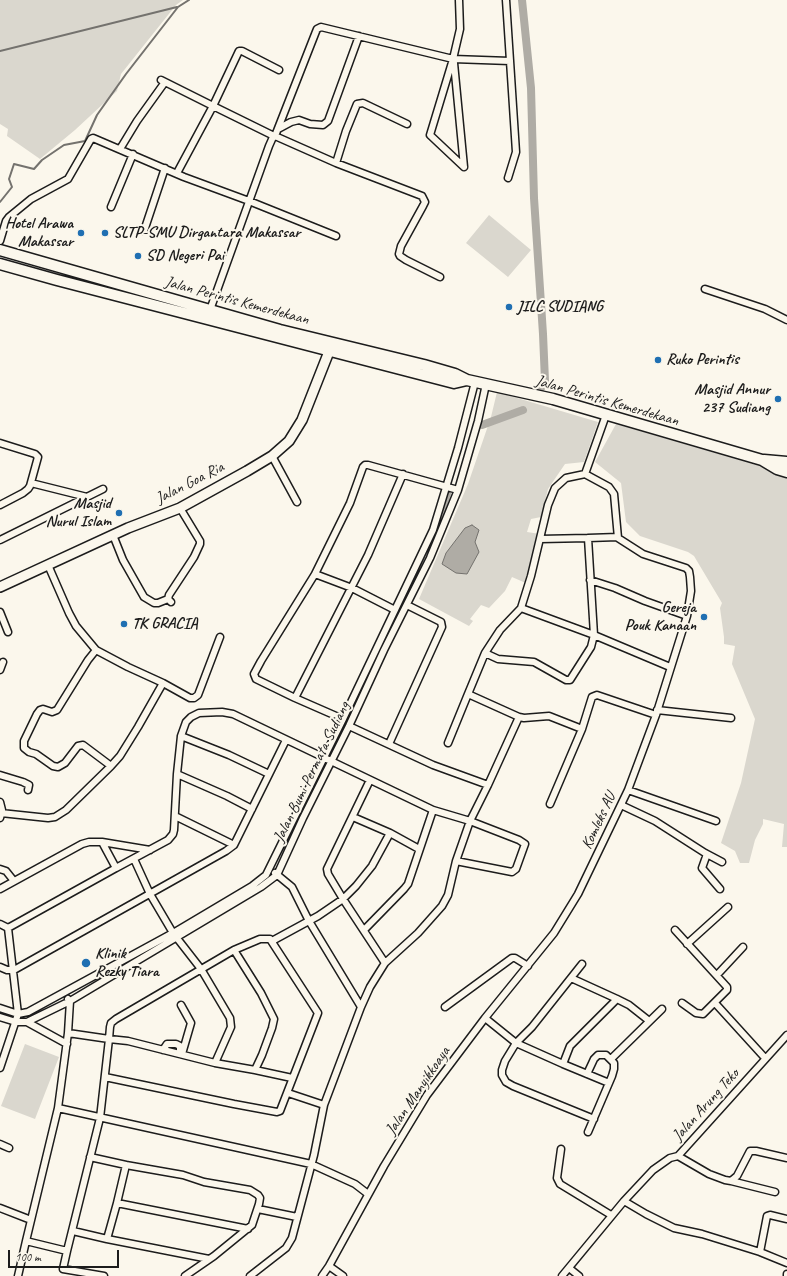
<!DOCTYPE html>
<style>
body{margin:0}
#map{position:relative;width:787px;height:1276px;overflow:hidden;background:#fbf7ec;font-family:Caveat,sans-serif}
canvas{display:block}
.scale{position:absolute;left:8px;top:1250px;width:111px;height:18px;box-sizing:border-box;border:2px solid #1c1c1c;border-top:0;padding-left:5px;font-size:12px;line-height:14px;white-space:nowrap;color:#1c1c1c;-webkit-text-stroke:3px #fbf7ec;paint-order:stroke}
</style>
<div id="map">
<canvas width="787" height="1276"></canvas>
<div class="scale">100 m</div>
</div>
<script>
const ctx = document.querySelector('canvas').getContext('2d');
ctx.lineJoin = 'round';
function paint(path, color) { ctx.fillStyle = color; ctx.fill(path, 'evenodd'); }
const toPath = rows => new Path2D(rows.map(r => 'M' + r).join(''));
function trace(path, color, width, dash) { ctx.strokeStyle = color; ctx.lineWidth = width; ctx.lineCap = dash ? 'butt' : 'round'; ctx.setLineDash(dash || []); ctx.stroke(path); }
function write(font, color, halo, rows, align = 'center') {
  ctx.font = font + ' Caveat,sans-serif'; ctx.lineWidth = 4; ctx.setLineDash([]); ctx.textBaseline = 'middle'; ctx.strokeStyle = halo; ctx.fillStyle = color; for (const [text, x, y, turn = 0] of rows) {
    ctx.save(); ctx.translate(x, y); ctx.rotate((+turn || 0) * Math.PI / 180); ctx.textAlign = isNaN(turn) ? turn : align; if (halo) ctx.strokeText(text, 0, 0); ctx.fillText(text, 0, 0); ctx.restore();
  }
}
paint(toPath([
 [0,0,183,0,176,5,121,74,117,91,75,130,40,159,7,136,8,129,0,124],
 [489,215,531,250,508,277,466,243],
 [497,392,598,422,584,462,565,464,548,489,541,517,531,519,527,532,540,534,528,584,512,577,505,591,489,608,481,605,470,619,473,621,469,626,419,599,468,484,491,417],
 [616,424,787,474,787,847,782,847,784,824,763,819,763,824,755,840,749,863,740,863,735,851,721,843,741,783,755,719,732,664,735,646,724,644,724,637,720,608,722,603,694,556,688,552,640,536,626,522,621,483,595,462],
 [25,1044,59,1057,35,1119,1,1106]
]), '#dad7ce');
const water = toPath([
 [472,525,479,530,475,542,479,552,467,574,456,573,442,564,446,553,465,528,472,525]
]);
paint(water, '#afaca5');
trace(water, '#74726e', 1);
trace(toPath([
 [0,51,177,7],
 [0,202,12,187,9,179,14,164,34,169,42,160,64,145,85,141,97,115,126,74,178,7,189,0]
]), '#74726e', 2);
trace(toPath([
 [522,0,531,88,534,198,543,334,545,381,541,388],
 [482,425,523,410],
 [436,525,447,494],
 [335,743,342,727]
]), '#afaca5', 8);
const minor = toPath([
 [459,0,460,29,453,59,430,135,464,167],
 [506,0,516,152,508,178],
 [454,63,464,167],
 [161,80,213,106,177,173],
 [278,129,291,122,299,120,310,124,323,125,328,121,359,36],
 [274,136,213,106,239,51,242,51,279,70],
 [275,136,315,34,317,29,321,27,453,59,510,61],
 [120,149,137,121,165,82],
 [336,163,346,131,357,104,363,103,407,124],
 [111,207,133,154],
 [144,231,165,168],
 [0,241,6,221,9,217,31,199,68,179,91,139,93,138,184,177,249,201,336,236],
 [705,289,765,309,787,320],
 [210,310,269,146,273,137,275,136,336,163,422,196,425,202,423,206,401,246,399,254,400,256,406,260,440,277],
 [0,443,35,454,38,457,30,486,28,489,23,493,0,505],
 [272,456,297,502],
 [585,474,566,478,555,488,548,505,531,576,521,608,500,630,485,653,498,659,534,662,566,680,570,680,591,647,594,635,588,538,618,537],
 [31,483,87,497],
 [113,535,123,560,144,597,154,603,158,603,168,599],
 [540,539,588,538],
 [0,540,103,489],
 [48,565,69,613,76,626,96,650],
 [590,580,615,588,645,601,687,616],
 [171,602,168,599,169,595,194,557,200,544,200,541,180,508],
 [521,608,594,635,670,667],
 [395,610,352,588,315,574,350,503,363,467,365,465,368,465,458,490],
 [0,612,8,632],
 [485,653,468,694,519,717],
 [0,670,3,662],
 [295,698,256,679,254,674,261,661,315,574],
 [657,710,731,718],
 [343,719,295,698,368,555,403,474],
 [349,726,433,765,488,785,519,717,524,718,549,716,582,729,592,697,597,695,656,715],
 [448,743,468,694],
 [389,744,442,627,441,622,407,605],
 [111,766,83,745,78,746,65,763,58,767,53,766,36,754,29,752,24,748,24,741,37,714,40,710,43,709,52,712,57,710,88,660,96,650,128,667,163,683,190,698,194,698,198,695,220,637],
 [177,774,227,796,252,809],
 [269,774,229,755,181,736,186,722,191,717,199,713,222,712,233,714,433,810,470,821,519,840,525,844,516,869,512,872,456,861],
 [0,775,23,782,29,785,28,790],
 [370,780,327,869,328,874,343,899,385,963],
 [628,790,716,821],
 [0,802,2,810,0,818],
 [550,804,582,729],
 [621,805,655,821,705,853,722,862],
 [1,813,48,818,55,817,66,810,111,766,120,756,138,727,163,683],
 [175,816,234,845],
 [353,817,390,833,419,849],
 [102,842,150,850],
 [707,854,702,868,720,889],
 [134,859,150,894,173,933,201,969,230,1018,231,1027,215,1063],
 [0,869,6,871,14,881],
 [0,889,82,844,89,842,102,842,116,868,168,840,173,834,174,830,177,774,181,736],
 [0,924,8,928,18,1014,0,1068],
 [8,928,116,868],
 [364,930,404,889,408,884,433,810],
 [675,930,727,987,727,990,703,1014,696,1013,682,1003],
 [272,941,318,916,343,899,356,886,372,866,390,833],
 [687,944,728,907],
 [582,964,532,1027,516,1043,505,1061,502,1070,502,1075,506,1082,513,1086,594,1119],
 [0,967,7,970,14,970,226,851,234,845,286,740],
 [717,975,743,947],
 [571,978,617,999,629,1005,648,1020],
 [715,1003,765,1058],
 [181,1005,191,1023,182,1054],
 [361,1007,370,987,385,963,418,933,442,906,448,895,456,861,470,821,488,785],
 [445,1007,512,958,515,958,528,966],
 [0,1008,18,1014,28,1012,173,933,252,886,266,875,343,719,433,530,458,448,475,382],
 [0,1017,16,1022,27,1022,70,1001,261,887,277,875,303,818,349,726,384,650,430,558,458,490,478,421,486,384],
 [485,1018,516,1043,563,1064,609,1083],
 [27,1022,67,1044],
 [68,1033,70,1001,68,999],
 [163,1050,167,1044,176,1044,180,1046,180,1054],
 [611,1059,662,1009],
 [563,1064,570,1046,617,999],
 [255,1070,292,1078],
 [587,1074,594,1059,598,1055,606,1055,614,1063,614,1069,612,1076,588,1132],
 [105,1077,234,1104,277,1112,280,1111,318,1013,270,939,260,939,234,950,116,1019,111,1023,110,1027,109,1039,128,1041,215,1063,255,1070,262,1055,272,1028,274,1019,261,993,234,950],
 [288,1093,324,1105],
 [58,1108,311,1164,355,1184,368,1194],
 [0,1144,9,1148],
 [561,1149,557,1178,560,1184,611,1215],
 [678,1156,709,1174,725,1180,731,1181,737,1176,750,1151,756,1151,787,1158],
 [90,1157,126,1165,183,1175,204,1182,250,1190,258,1195,260,1198,259,1204,252,1225,214,1256,185,1276],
 [126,1165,117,1203,248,1229],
 [731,1181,775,1192],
 [624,1201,646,1214,674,1228,702,1234,760,1252,787,1263],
 [0,1208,31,1220],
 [258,1209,297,1217],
 [73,1231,107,1239,117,1203],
 [107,1239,209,1259],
 [67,1251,63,1269,104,1276],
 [760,1252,767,1216,770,1215,787,1219],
 [329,1266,343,1276],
 [569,1268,579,1276],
 [18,1276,26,1241,58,1108,68,1033,109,1039,100,1118,67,1251,26,1241],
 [250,1276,286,1248,292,1238,314,1155,324,1105,361,1007,309,921,292,887,275,873],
 [322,1276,329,1266,384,1166,427,1095,485,1018,554,933,578,894,628,790,656,715,687,616,691,591,690,577,689,571,686,568,643,554,618,538,614,494,609,487,585,474,606,415],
 [562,1276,624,1201,653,1170,670,1158,678,1156,787,1035],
 [787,1276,787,1274]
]);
const secondary = toPath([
 [0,587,128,528,180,508,247,471,272,456,289,441,302,420,332,344]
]);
const trunk = toPath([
 [0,250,280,330,424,365,455,374,467,380,553,399,762,460,777,469,787,472],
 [0,264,57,280,454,383,467,380],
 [764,460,787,462]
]);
trace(minor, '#1c1c1c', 9);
trace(secondary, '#1c1c1c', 12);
trace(trunk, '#1c1c1c', 13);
trace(minor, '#fbf7ec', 6);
trace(secondary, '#fbf7ec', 9);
trace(trunk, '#fbf7ec', 10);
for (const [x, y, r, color] of [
 [81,233,4,"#1f6fb2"],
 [105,233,4,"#1f6fb2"],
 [138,256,4,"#1f6fb2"],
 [509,307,4,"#1f6fb2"],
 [658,360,4,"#1f6fb2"],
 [778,399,4,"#1f6fb2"],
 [119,513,4,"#1f6fb2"],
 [704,617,4,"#1f6fb2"],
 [124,624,4,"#1f6fb2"],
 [86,963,5,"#1f6fb2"]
]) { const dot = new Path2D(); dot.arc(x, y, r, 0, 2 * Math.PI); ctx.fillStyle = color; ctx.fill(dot); trace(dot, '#fbf7ec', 1.5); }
write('bold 16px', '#1c1c1c', '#fbf7ec', [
 ["Hotel Arawa",73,224,"right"],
 ["Makassar",73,242,"right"],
 ["SLTP-SMU Dirgantara Makassar",113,233],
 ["SD Negeri Pai",146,256],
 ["JILC SUDIANG",517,307],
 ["Ruko Perintis",666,360],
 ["Masjid Annur",770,390,"right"],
 ["237 Sudiang",770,408,"right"],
 ["Masjid",111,504,"right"],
 ["Nurul Islam",111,522,"right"],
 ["Gereja",696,608,"right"],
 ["Pouk Kanaan",696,626,"right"],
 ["TK GRACIA",132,624],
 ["Klinik",95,954],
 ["Rezky Tiara",95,972]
], 'left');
write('16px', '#1c1c1c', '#fbf7ec', [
 ["Jalan Perintis Kemerdekaan",237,301,15],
 ["Jalan Perintis Kemerdekaan",607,401,16],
 ["Jalan Goa Ria",190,483,-27],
 ["Jalan Bumi Permata Sudiang",312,772,-64],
 ["Komleks AU",599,821,-65],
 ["Jalan Manyikkoaya",418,1091,-56],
 ["Jalan Arung Teko",706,1105,-48]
]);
</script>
